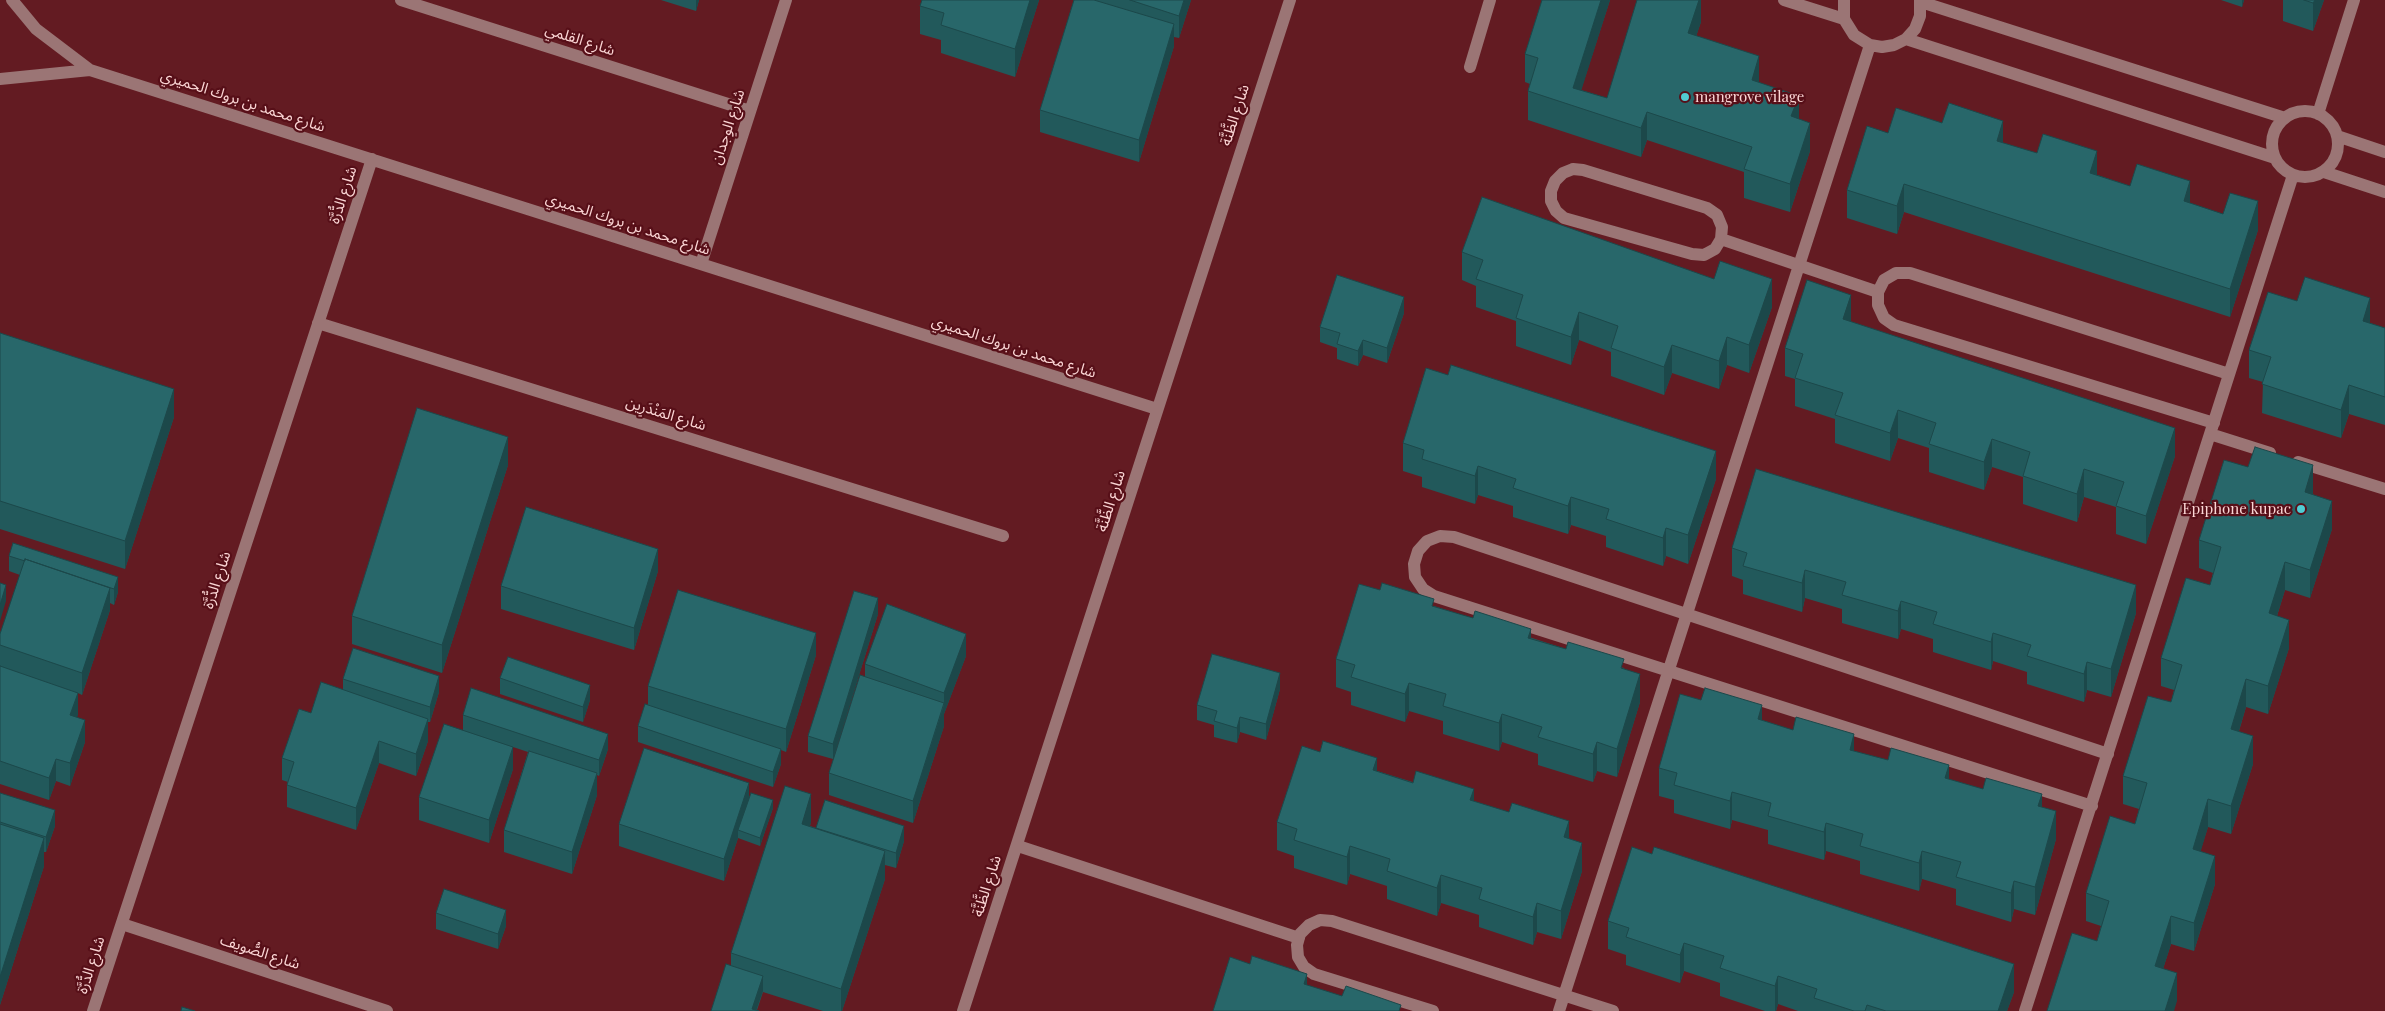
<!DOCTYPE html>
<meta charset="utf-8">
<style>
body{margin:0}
canvas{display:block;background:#631b22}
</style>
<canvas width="2385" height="1011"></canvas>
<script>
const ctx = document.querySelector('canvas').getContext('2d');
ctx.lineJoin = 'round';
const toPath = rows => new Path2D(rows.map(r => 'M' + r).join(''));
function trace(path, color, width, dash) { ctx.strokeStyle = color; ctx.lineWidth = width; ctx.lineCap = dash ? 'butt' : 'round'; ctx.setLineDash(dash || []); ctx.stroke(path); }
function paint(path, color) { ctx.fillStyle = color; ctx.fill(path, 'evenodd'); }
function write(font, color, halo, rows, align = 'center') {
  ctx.font = font + ' "Playfair Display","Noto Sans Arabic",serif'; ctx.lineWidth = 4.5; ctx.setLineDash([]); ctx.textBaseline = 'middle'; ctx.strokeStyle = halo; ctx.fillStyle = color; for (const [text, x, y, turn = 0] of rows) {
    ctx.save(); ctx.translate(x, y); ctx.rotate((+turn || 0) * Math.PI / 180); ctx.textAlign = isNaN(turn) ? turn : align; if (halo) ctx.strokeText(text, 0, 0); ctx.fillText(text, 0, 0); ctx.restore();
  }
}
trace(toPath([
 [12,0,36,29,90,70,1157,409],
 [401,0,750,111],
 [1784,0,1844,19],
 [1844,0,1844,19,1854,35,1870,45,1882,47,1894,45,1906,39,1915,29,1920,16,1920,0],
 [1921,2,2285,118],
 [1906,39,2275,158],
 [1470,67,1490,0],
 [0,79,90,70],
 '2272 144a33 33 0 1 1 66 0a33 33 0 1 1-66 0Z',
 [2318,114,2354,0],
 [2337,136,2385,152],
 [1573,169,1583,170,1707,208,1717,215,1722,227,1721,239,1715,249,1704,255,1692,254,1564,218,1556,211,1551,201,1551,191,1555,181,1563,173,1573,169],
 [2324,172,2385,192],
 [1721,239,1878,292],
 [701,264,786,0],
 [318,323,1003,536],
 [2214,423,1894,325,1884,318,1878,305,1878,292,1884,280,1896,273,1910,273,2229,374],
 [2210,434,2270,453],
 [2298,462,2385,489],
 [2092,806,1434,596,1423,589,1415,577,1414,564,1418,551,1427,541,1440,536,1454,537,2108,754],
 [1018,846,1299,938],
 [122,924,387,1011],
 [93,1011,372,159],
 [963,1011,1290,0],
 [1433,1011,1314,974,1304,967,1298,957,1297,945,1300,934,1309,925,1320,920,1332,921,1613,1011],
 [1559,1011,1870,45],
 [2025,1011,2293,175]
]), '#9b7575', 12);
paint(toPath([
 [661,0,699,0,696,11],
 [922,0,1039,0,1015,77,941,53,941,40,920,34,920,6],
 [1074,0,1191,0,1179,38,1174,37,1174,46,1139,162,1040,132,1040,110],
 [1542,0,1610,0,1581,90,1607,98,1701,0,1701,22,1696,36,1759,83,1799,119,1810,151,1790,212,1744,198,1744,172,1647,140,1641,157,1528,120,1528,91,1530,84,1525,82,1525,54],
 [2221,0,2244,0,2242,7],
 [2283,0,2324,0,2313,31,2283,21],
 [1888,133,2003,143,2130,186,2190,203,2258,230,2230,317,1904,212,1897,234,1847,218,1847,190],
 [1462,252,1772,307,1749,373,1727,365,1719,389,1672,373,1664,395,1611,376,1611,352,1579,340,1571,365,1516,346,1516,321,1476,307,1476,286,1462,280],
 [1404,313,1387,363,1363,355,1358,366,1337,359,1337,348,1320,342,1320,327],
 [1851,322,2175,456,2146,544,2116,534,2116,507,2084,497,2077,522,2023,504,2023,477,1992,467,1984,490,1929,472,1929,448,1898,438,1890,461,1835,443,1835,419,1795,406,1795,379,1785,376,1785,348],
 [2370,323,2385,328,2385,425,2349,414,2341,438,2262,413,2263,382,2249,378,2249,350],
 [0,333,174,417,125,569,0,529],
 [1403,443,1716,479,1688,564,1666,556,1663,566,1606,547,1606,536,1571,525,1568,534,1513,517,1513,506,1478,495,1475,504,1422,487,1422,477,1403,471],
 [508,465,442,673,352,644,352,616],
 [2313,493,2313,494,2332,529,2310,598,2285,590,2277,616,2289,648,2268,714,2246,707,2239,731,2253,764,2231,834,2208,827,2200,852,2215,884,2194,951,2171,944,2163,969,2177,1001,2097,941,2101,926,2086,921,2086,893,2135,824,2139,809,2123,804,2123,776,2171,702,2174,690,2161,686,2161,658,2210,585,2213,573,2199,568,2199,540],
 [1732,548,2136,613,2111,697,2087,690,2084,702,2027,684,2027,672,1993,661,1991,670,1933,652,1933,639,1901,629,1898,639,1842,623,1842,609,1805,598,1802,612,1743,594,1743,580,1732,576],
 [9,556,118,577,118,592,114,605,110,603,110,610,82,695,78,693,77,717,85,742,70,786,56,781,49,800,0,784,0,634,20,575,9,571],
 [658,571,634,650,501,609,501,586],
 [1434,606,1624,668,1640,702,1617,777,1597,771,1593,782,1538,765,1538,754,1502,742,1499,751,1443,734,1443,721,1409,711,1405,722,1351,705,1351,692,1336,687,1336,659],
 [878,614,833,759,808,752,808,736],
 [816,655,786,752,781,750,781,764,773,787,638,742,638,726,648,705,648,686],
 [966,656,944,714,944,726,913,823,829,795,829,773,865,677,865,664],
 [500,678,590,700,583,722,500,694],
 [343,679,439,692,430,722,428,722,428,741,416,776,379,763,356,830,287,807,287,785,288,782,282,780,282,758,311,713,343,690],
 [1280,689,1266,740,1240,732,1237,743,1214,737,1214,725,1197,720,1197,705],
 [463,715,608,749,599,776,597,775,597,795,572,874,504,852,504,830,528,752,513,747,513,769,489,843,419,820,419,797,463,730],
 [1762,720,1854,751,2042,807,2056,839,2035,915,2014,909,2011,922,1956,905,1956,889,1922,879,1919,891,1860,874,1860,861,1826,851,1824,860,1768,844,1768,830,1732,820,1730,829,1674,813,1674,800,1659,796,1659,768],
 [1377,771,1474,801,1569,839,1582,871,1561,939,1537,932,1533,945,1479,927,1479,915,1441,903,1437,916,1387,899,1387,886,1350,874,1347,885,1294,868,1294,856,1277,850,1277,822],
 [0,793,55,826,46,852,44,852,44,866,0,1005],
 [749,798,773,808,760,846,738,838,724,881,619,846,619,824],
 [825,800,904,841,896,868,885,865,885,879,842,1011,823,1011,763,992,757,1010,711,1011,731,965,731,953,811,822,810,826,816,828],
 [436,913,506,926,498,949,436,929],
 [1608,921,2014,992,2007,1011,1798,1011,1778,1004,1776,1011,1765,1011,1720,996,1720,983,1684,971,1680,983,1626,965,1626,955,1608,949]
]), '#22595b');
paint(toPath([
 [696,0,699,0,696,11],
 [1030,0,1039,0,1015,77,1015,49],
 [1184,0,1191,0,1179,38,1179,16],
 [1601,0,1610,0,1576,107,1573,88],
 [1699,0,1701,0,1701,22,1688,61,1688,33],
 [2242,0,2244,0,2242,7],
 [2315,0,2324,0,2313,31,2313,3],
 [1174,24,1174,46,1139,162,1139,140],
 [1759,56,1759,84,1752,80],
 [1799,96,1799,124,1791,116],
 [1647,112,1647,140,1641,157,1641,128],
 [2003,121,2003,149,1997,141],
 [1810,123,1810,151,1790,212,1790,184],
 [2097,151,2097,179,2090,173],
 [2190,181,2190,209,2184,201],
 [1904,184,1904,212,1897,234,1897,206],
 [2258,201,2258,230,2230,317,2230,289],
 [1772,279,1772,307,1749,373,1749,345],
 [1851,295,1851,323,1843,319],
 [1404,297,1404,313,1387,363,1387,348],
 [2370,298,2370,326,2363,321],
 [1579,312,1579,340,1571,365,1571,337],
 [1727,337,1727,365,1719,389,1719,361],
 [1363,340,1363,355,1358,366,1358,351],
 [1672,345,1672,373,1664,395,1664,367],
 [2349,385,2349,414,2341,438,2341,410],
 [174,389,174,417,125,569,125,541],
 [1898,410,1898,438,1890,461,1890,433],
 [2175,428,2175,456,2146,544,2146,516],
 [508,437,508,465,442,673,442,645],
 [1992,439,1992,467,1984,490,1984,462],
 [1716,451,1716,479,1688,564,1688,535],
 [2313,465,2313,493,2305,520,2305,492],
 [1478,466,1478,495,1475,504,1475,476],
 [2084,469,2084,497,2077,522,2077,494],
 [1571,497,1571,525,1568,534,1568,506],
 [2332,501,2332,529,2310,598,2310,570],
 [1666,528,1666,556,1663,566,1663,538],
 [658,549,658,571,634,650,634,628],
 [2285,562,2285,590,2269,641,2269,613],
 [1805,570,1805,598,1802,612,1802,583],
 [118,577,118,592,114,605,114,589],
 [6,585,6,601,0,621,0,605],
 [2136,585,2136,613,2111,697,2111,669],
 [110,588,110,610,82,695,82,673],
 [878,598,878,614,833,759,833,744],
 [1901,601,1901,629,1898,639,1898,611],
 [2289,620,2289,648,2268,714,2268,686],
 [1531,629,1531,657,1528,638],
 [816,633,816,655,786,752,786,729],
 [1993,633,1993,661,1991,670,1991,642],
 [966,634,966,656,944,714,944,726,913,823,913,801,944,705,944,693],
 [2087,662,2087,690,2084,702,2084,674],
 [1280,673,1280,689,1266,740,1266,724],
 [1640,674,1640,702,1617,777,1617,749],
 [439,676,439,692,430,722,430,707],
 [2246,679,2246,707,2231,757,2231,729],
 [1409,683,1409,711,1405,722,1405,694],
 [590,685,590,700,583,722,583,707],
 [78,693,78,715,70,737,70,715],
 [1762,705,1762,733,1758,719],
 [1502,714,1502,742,1499,751,1499,723],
 [1240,717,1240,732,1237,743,1237,728],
 [428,719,428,741,416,776,416,754],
 [85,720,85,742,70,786,70,763],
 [608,734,608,749,599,776,599,760],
 [1854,734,1854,762,1850,750],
 [2253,736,2253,764,2231,834,2231,806],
 [379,741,379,763,356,830,356,808],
 [1597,742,1597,771,1593,782,1593,754],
 [513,747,513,769,489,843,489,820],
 [781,749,781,764,773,787,773,772],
 [1377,758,1377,787,1373,770],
 [56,759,56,781,49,800,49,778],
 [1949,765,1949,793,1945,778],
 [597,773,597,795,572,874,572,852],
 [749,783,749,805,738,830,738,838,724,881,724,859],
 [1474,789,1474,818,1470,800],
 [1732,792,1732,820,1730,829,1730,801],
 [811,794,811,822,802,852,802,824],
 [2042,794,2042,822,2038,806],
 [2208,799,2208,827,2193,877,2193,849],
 [773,800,773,808,760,846,760,838],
 [55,810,55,826,46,852,46,837],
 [2056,811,2056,839,2035,915,2035,887],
 [1569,821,1569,849,1564,837],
 [1826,823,1826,851,1824,860,1824,832],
 [904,826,904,841,896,868,896,853],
 [44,838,44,866,0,1005,0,977],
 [1582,843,1582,871,1561,939,1561,911],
 [1350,846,1350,874,1347,885,1347,857],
 [885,851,885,879,842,1011,841,1011,841,989],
 [1922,851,1922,879,1919,891,1919,863],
 [2215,856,2215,884,2194,951,2194,923],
 [1441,875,1441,903,1437,916,1437,888],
 [2014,881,2014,909,2011,922,2011,893],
 [1537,903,1537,932,1533,945,1533,917],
 [506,910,506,926,498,949,498,934],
 [2171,916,2171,944,2155,994,2155,966],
 [1684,943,1684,971,1680,983,1680,955],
 [2014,964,2014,992,2007,1011,1998,1011],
 [2177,973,2177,1001,2174,1011,2165,1011],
 [1307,974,1307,1002,1304,984],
 [763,976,763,991,756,1011,752,1009],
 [1778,976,1778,1004,1776,1011,1775,1011,1775,986]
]), '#1c484a');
const building = toPath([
 [922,0,1030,0,1015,49,941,25,944,13,920,6,922,0],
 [1074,0,1094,0,1174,24,1139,140,1040,110,1074,0],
 [1130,0,1184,0,1179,16,1130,0],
 [1542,0,1601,0,1573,88,1607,98,1637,0,1699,0,1688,33,1759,56,1752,80,1799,96,1791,116,1810,123,1790,184,1744,169,1752,147,1647,112,1641,128,1528,91,1538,58,1525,54,1542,0],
 [2304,0,2315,0,2313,3,2304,0],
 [1949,103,2003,121,1997,141,2037,153,2043,134,2097,151,2090,173,2130,186,2137,164,2190,181,2184,201,2223,214,2230,193,2258,201,2230,289,1904,184,1897,206,1847,190,1867,126,1888,133,1896,108,1942,123,1949,103],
 [1482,197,1714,279,1720,261,1772,279,1749,345,1727,337,1719,361,1672,345,1664,367,1611,348,1618,326,1579,312,1571,337,1516,318,1523,295,1476,279,1483,260,1462,252,1482,197],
 [1337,275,1404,297,1387,348,1363,340,1358,351,1337,344,1340,333,1320,327,1337,275],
 [2305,277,2370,298,2363,321,2385,328,2385,397,2349,385,2341,410,2262,384,2271,357,2249,350,2268,292,2297,301,2305,277],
 [1807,280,1851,295,1843,319,2175,428,2146,516,2116,506,2124,482,2084,469,2077,494,2023,476,2030,452,1992,439,1984,462,1929,444,1936,423,1898,410,1890,433,1835,415,1843,393,1795,378,1803,354,1785,348,1807,280],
 [0,333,174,389,125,541,0,501,0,333],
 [1451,365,1716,451,1688,535,1666,528,1663,538,1606,519,1609,509,1571,497,1568,506,1513,488,1516,479,1478,466,1475,476,1422,459,1424,450,1403,443,1426,368,1448,375,1451,365],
 [417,408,508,437,442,645,352,616,417,408],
 [2255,447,2313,465,2305,492,2332,501,2310,570,2285,562,2269,613,2289,620,2268,686,2246,679,2231,729,2253,736,2231,806,2208,799,2193,849,2215,856,2194,923,2171,916,2155,966,2177,973,2165,1011,2047,1011,2072,933,2097,941,2109,901,2086,893,2110,816,2135,824,2147,783,2123,776,2148,696,2171,702,2182,665,2161,658,2186,578,2210,585,2221,547,2199,540,2224,460,2248,467,2255,447],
 [1756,469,2136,585,2111,669,2087,662,2084,674,2027,656,2031,645,1993,633,1991,642,1933,624,1937,612,1901,601,1898,611,1842,595,1846,582,1805,570,1802,583,1743,566,1747,553,1732,548,1756,469],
 [526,507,658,549,634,628,501,586,526,507],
 [13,543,118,577,114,589,25,559,25,561,9,556,13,543],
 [25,559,110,588,82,673,0,645,0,634,25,559],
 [0,583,6,585,0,605,0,583],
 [1382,583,1434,599,1432,606,1473,618,1475,611,1531,629,1528,638,1566,649,1568,642,1624,659,1621,668,1640,674,1617,749,1597,742,1593,754,1538,737,1542,727,1502,714,1499,723,1443,706,1446,694,1409,683,1405,694,1351,677,1355,665,1336,659,1359,584,1380,590,1382,583],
 [678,590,816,633,786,729,648,686,678,590],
 [854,591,878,598,833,744,808,736,854,591],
 [887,604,966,634,944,693,865,664,887,604],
 [353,648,439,676,430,707,343,679,353,648],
 [1212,654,1280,673,1266,724,1240,717,1237,728,1214,721,1217,711,1197,705,1212,654],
 [508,657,590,685,583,707,500,678,508,657],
 [0,666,78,693,70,715,85,720,70,763,56,759,49,778,0,761,0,666],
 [860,675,944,703,913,801,829,773,860,675],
 [321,682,428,719,416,754,379,741,356,808,287,785,294,762,282,758,299,709,311,713,321,682],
 [471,688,608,734,599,760,463,715,471,688],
 [1705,688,1762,705,1758,719,1793,730,1796,717,1854,734,1850,750,1888,760,1891,748,1949,765,1945,778,1983,789,1986,778,2042,794,2038,806,2056,811,2035,887,2014,881,2011,893,1956,877,1961,862,1922,851,1919,863,1860,846,1863,834,1826,823,1824,832,1768,816,1771,803,1732,792,1730,801,1674,785,1677,773,1659,768,1680,694,1701,700,1705,688],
 [645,704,781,749,773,772,638,726,645,704],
 [444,724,513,747,489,820,419,797,444,724],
 [1323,741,1377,758,1373,770,1413,783,1416,771,1474,789,1470,800,1509,812,1512,803,1569,821,1564,837,1582,843,1561,911,1537,903,1533,917,1479,899,1482,888,1441,875,1437,888,1387,871,1390,859,1350,846,1347,857,1294,840,1297,829,1277,822,1302,746,1320,752,1323,741],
 [644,748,749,783,724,859,619,824,644,748],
 [529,751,597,773,572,852,504,830,529,751],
 [785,786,811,794,802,824,885,851,841,989,731,953,785,786],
 [0,793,55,810,46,837,0,822,0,793],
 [751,793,773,800,760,838,738,830,751,793],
 [825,800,904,826,896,853,816,828,825,800],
 [0,824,44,838,0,977,0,824],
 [1632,847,1652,854,1654,847,2014,964,1998,1011,1886,1011,1867,1005,1865,1011,1854,1011,1814,998,1817,989,1778,976,1775,986,1720,968,1724,956,1684,943,1680,955,1626,937,1629,928,1608,921,1632,847],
 [444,889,506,910,498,934,436,913,444,889],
 [1252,956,1307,974,1304,984,1342,996,1346,986,1401,1005,1399,1011,1213,1011,1230,957,1250,964,1252,956],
 [726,964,763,976,752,1009,759,1011,711,1011,726,964],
 [182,1007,195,1011,181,1011,182,1007]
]);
paint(building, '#28676a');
trace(building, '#1c484a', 1);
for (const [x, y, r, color] of [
 [1685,97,5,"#51ccd2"],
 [2301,509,5,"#51ccd2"]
]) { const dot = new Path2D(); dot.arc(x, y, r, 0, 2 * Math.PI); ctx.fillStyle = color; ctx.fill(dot); trace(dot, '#570f18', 2); }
write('15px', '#fbd6d5', '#570f18', [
 ["شارع القلمي",580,40,18],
 ["شارع محمد بن بروك الحميري",243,101,18],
 ["شارع الظَّنَّة",1235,115,-72],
 ["شارع الوِجدان",728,127,-72],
 ["شارع الدُّرَّة",343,195,-72],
 ["شارع محمد بن بروك الحميري",628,224,18],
 ["شارع محمد بن بروك الحميري",1014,347,18],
 ["شارع المَنْدَرِين",666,414,17],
 ["شارع الظَّنَّة",1111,501,-72],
 ["شارع الدُّرَّة",217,580,-72],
 ["شارع الظَّنَّة",987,886,-72],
 ["شارع الصُّويف",260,952,18],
 ["شارع الدُّرَّة",91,965,-72]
]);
write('15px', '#fbd6d5', '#570f18', [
 ["mangrove vilage",1695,97],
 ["Epiphone kupac",2291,509,"right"]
], 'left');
</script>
